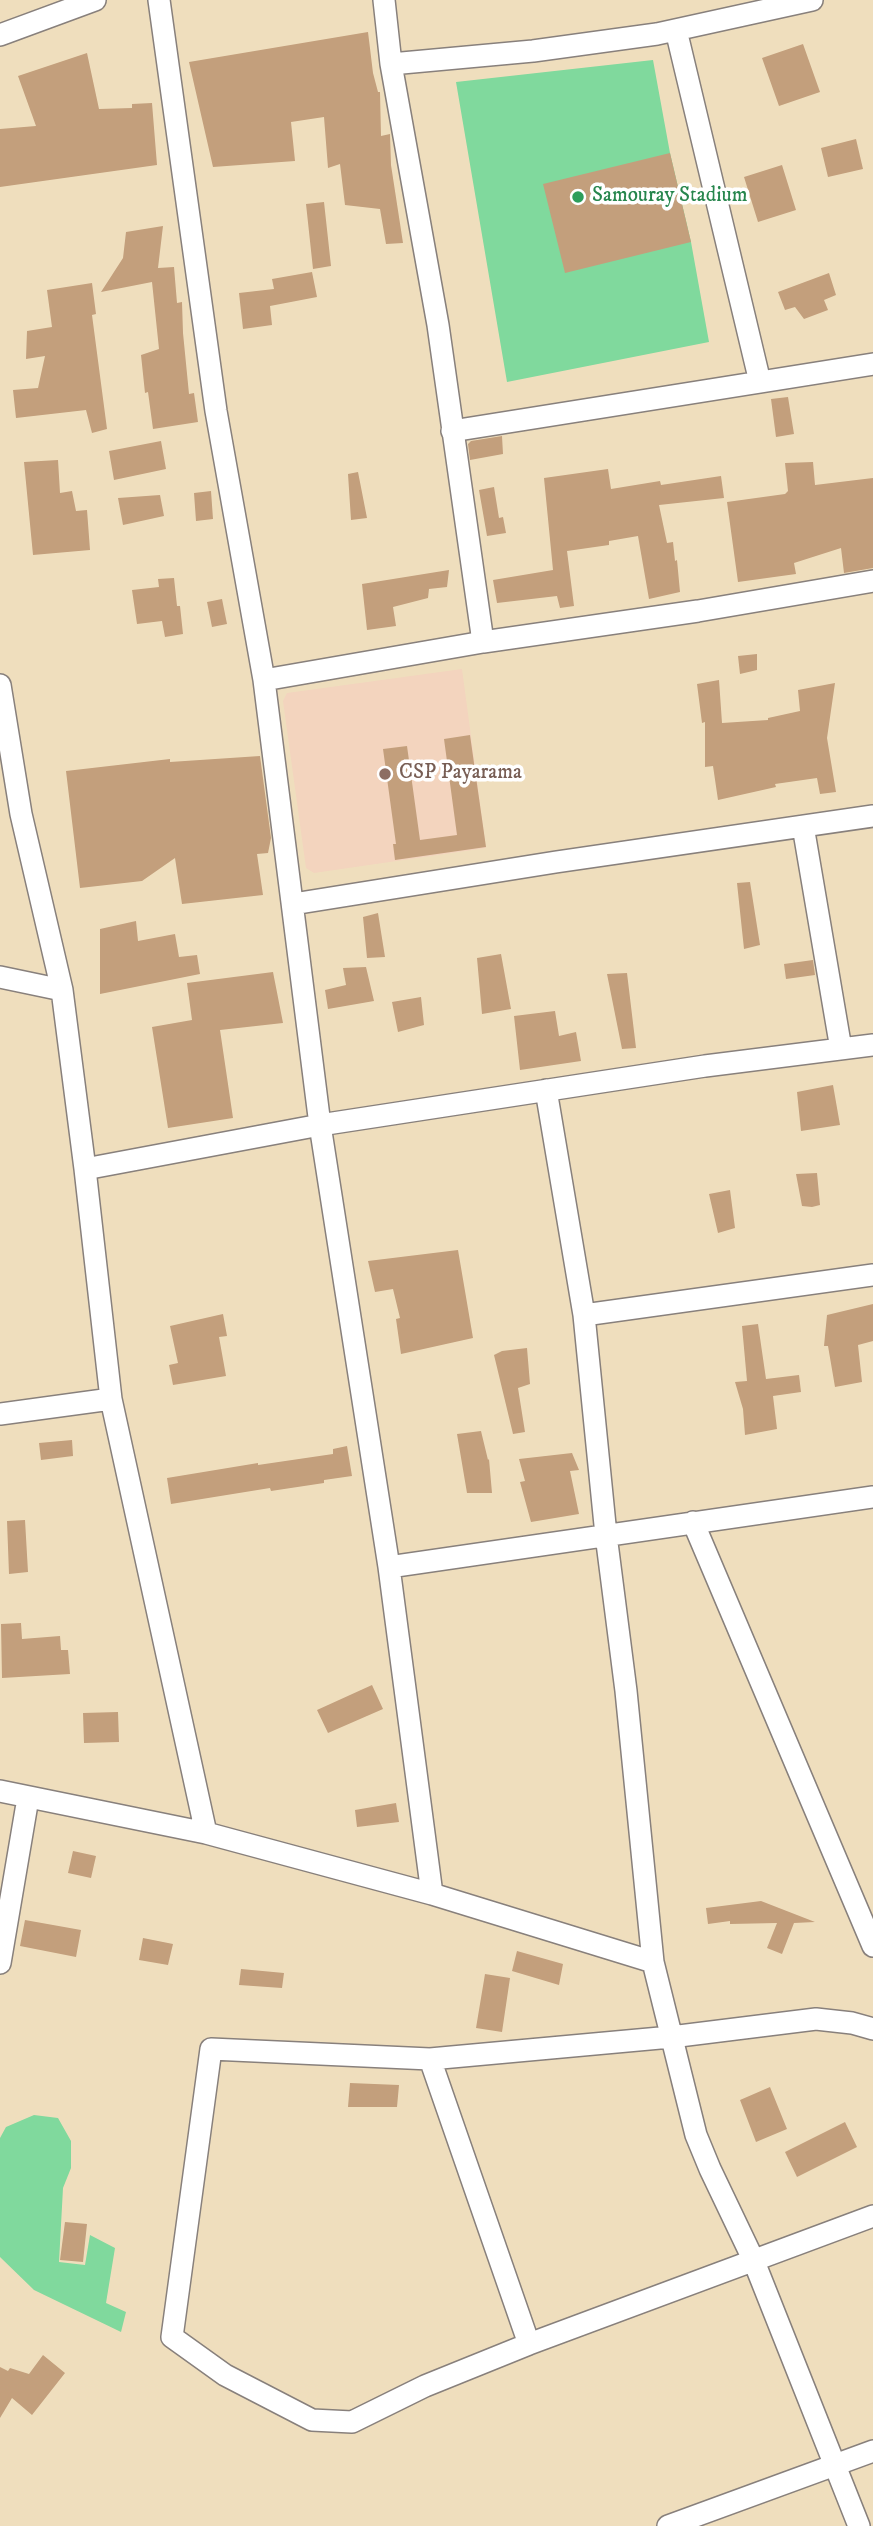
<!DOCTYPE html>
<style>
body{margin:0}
canvas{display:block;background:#efdebd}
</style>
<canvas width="873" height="2526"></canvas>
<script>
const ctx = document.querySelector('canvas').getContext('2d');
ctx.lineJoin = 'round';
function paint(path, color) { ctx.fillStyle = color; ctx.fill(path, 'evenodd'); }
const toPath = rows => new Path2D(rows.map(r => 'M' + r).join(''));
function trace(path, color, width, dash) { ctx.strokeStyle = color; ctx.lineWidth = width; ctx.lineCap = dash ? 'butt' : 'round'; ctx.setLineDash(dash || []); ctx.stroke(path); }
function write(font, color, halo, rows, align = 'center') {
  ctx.font = font + ' "IM FELL DW Pica",serif'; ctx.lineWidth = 7; ctx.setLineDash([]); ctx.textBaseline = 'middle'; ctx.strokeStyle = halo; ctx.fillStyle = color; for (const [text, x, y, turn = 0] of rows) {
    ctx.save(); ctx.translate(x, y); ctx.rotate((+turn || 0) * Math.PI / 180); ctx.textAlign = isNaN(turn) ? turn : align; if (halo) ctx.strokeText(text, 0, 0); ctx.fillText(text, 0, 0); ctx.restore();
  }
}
paint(toPath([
 [462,669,486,848,314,873,306,868,283,701,287,693]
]), '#f3d4be');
paint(toPath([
 [653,60,670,153,691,242,709,342,507,382,456,82],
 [34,2115,58,2118,71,2141,71,2168,63,2188,59,2262,85,2265,90,2235,115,2248,106,2303,126,2312,121,2332,34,2290,0,2257,0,2138,6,2127]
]), '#80d99d');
paint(toPath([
 [368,32,373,73,378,92,380,92,381,136,390,134,391,165,403,243,386,244,380,209,345,205,340,164,328,168,324,117,291,122,295,161,213,167,189,62],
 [803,44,820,92,779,106,762,58],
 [87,53,99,109,132,108,132,104,152,103,157,165,0,187,0,129,36,126,18,76],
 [856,139,863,169,828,177,821,148],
 [670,153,691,242,565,273,543,184],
 [782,165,796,210,758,222,744,177],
 [324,202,331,266,313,269,306,204],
 [163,226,158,268,174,267,177,303,182,302,183,333,189,394,194,393,198,422,153,429,148,392,145,393,141,355,159,349,152,282,101,292,123,258,126,232],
 [312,272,317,297,270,306,272,325,243,329,239,293,274,289,272,279],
 [829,273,836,295,824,300,828,310,804,319,795,307,785,310,778,292],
 [92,283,96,314,92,315,107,429,92,433,86,410,16,418,13,390,38,388,45,356,26,359,27,331,52,327,47,290],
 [788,397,794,434,776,437,771,399],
 [502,436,503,454,470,460,468,444,471,441],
 [161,441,166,469,114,480,109,451],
 [58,460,60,493,72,491,76,511,87,510,90,550,33,555,24,462],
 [813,462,815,485,873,478,873,568,844,573,841,548,794,563,796,574,738,582,727,502,785,494,788,491,785,463],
 [608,469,611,489,660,481,661,485,721,476,724,498,659,505,667,543,673,542,675,561,677,560,680,592,649,599,638,536,609,541,609,545,567,551,574,606,560,608,557,596,497,603,493,580,553,570,544,478],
 [358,472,367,518,351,520,348,474],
 [494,487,499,518,503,517,506,533,487,536,479,490],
 [211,491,213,519,196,521,194,493],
 [160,495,164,516,123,525,118,498],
 [449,570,447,587,429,589,428,598,393,607,396,626,367,630,362,584],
 [174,578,177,606,180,606,183,634,165,637,162,621,137,624,132,590,159,587,158,579],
 [222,599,227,624,212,627,207,602],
 [757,654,757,670,740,674,738,656],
 [719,680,722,723,768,720,768,718,800,711,798,690,835,683,827,738,836,792,820,794,817,778,775,784,776,787,718,800,713,766,705,767,705,722,702,723,697,684],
 [470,735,486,847,395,860,393,844,396,844,383,749,407,746,420,840,457,835,444,739],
 [260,756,271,838,268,853,257,854,263,895,182,904,175,858,142,881,80,888,66,771,170,759,170,762],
 [750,882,760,945,744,949,737,883],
 [378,913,385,957,367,958,363,917],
 [136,921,138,941,175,934,179,957,197,955,200,974,100,994,100,929],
 [501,954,511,1009,482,1014,477,958],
 [813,960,815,975,786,979,784,964],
 [366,967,374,1001,328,1009,325,990,346,985,343,968],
 [273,972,283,1023,220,1030,233,1118,168,1128,152,1027,192,1020,187,983],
 [627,973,636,1048,622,1049,607,974],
 [421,997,424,1025,398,1032,392,1002],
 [555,1011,559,1036,576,1032,581,1061,520,1070,514,1016],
 [833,1085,840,1125,801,1131,797,1092],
 [817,1173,820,1205,812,1207,802,1206,796,1174],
 [730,1190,735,1228,718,1233,709,1194],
 [458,1250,473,1338,401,1354,396,1319,400,1318,393,1289,375,1292,368,1261],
 [873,1304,873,1341,858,1345,862,1382,835,1387,828,1346,824,1346,827,1315],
 [223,1314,227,1336,219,1337,226,1376,173,1385,169,1365,178,1363,170,1326],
 [758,1324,766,1379,799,1375,801,1392,773,1396,777,1429,745,1435,743,1409,735,1382,747,1381,742,1326],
 [527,1348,530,1384,518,1388,525,1432,513,1434,494,1355,502,1351],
 [481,1431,488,1460,489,1459,492,1493,467,1493,457,1434],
 [72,1440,73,1456,41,1460,39,1443],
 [347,1446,352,1476,324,1480,324,1483,271,1491,270,1488,171,1504,167,1478,258,1463,258,1465,333,1454,333,1449],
 [572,1453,579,1470,570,1471,579,1514,531,1522,520,1482,525,1481,519,1459],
 [25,1520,28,1572,9,1574,7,1521],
 [21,1623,22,1639,60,1636,61,1650,68,1650,70,1674,2,1678,1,1624],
 [372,1685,383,1709,328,1733,317,1710],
 [118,1712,119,1742,84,1743,83,1713],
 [396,1803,399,1822,357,1827,355,1810],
 [73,1851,96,1856,91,1878,68,1873],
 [761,1901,815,1922,794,1923,782,1954,767,1948,777,1923,730,1924,730,1921,708,1924,706,1908],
 [25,1920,81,1930,76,1957,20,1946],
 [143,1938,173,1944,168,1965,139,1960],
 [517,1951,563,1964,559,1985,512,1971],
 [241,1969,284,1973,282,1988,239,1985],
 [485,1974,510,1978,502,2032,476,2028],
 [350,2083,399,2085,397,2107,348,2107],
 [770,2087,787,2129,756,2142,740,2100],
 [845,2122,857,2147,797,2177,785,2152],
 [65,2222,87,2224,83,2262,60,2260],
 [43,2355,65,2373,32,2415,12,2398,0,2418,0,2367,8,2371,10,2368,29,2374]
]), '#c39f7c');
const minor = toPath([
 [159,0,216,411,264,680,320,1125,389,1567,432,1894],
 [384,0,391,64,438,325,483,642],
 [676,30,760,382],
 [0,35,95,0],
 [391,64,533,51,657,34,812,0],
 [452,431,873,364],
 [264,680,483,642,698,611,873,581],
 [0,685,21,814,62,990,85,1169,111,1399,206,1833],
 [803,826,841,1049],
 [293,904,556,862,873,816],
 [0,977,62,990],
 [546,1090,584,1315,606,1535,626,1691,653,1962,696,2135,710,2169,753,2259,859,2526],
 [85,1169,320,1125,705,1066,873,1045],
 [584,1315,873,1275],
 [0,1414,111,1399],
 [693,1522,873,1946],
 [389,1567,873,1497],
 [0,1791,206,1833,432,1894,653,1962],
 [0,1963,28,1798],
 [873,2029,852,2023,816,2019,671,2037,430,2059,211,2049,172,2337,225,2375,312,2420,352,2422,425,2386,529,2344,873,2216],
 [430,2059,529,2344],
 [668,2526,873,2451]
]);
trace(minor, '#88807c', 24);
trace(minor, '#fff', 21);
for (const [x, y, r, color] of [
 [578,197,7,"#2e9e5b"],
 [385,774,7,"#8d6e63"]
]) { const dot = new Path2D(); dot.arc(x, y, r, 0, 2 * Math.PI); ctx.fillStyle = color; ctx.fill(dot); trace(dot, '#fff', 2.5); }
write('21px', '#27864d', '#fff', [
 ["Samouray Stadium",592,197]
], 'left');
write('21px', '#785e54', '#fff', [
 ["CSP Payarama",399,774]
], 'left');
</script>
